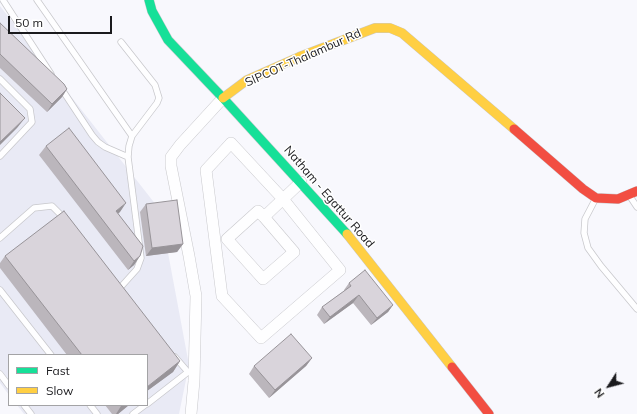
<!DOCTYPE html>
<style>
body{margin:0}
#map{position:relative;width:637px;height:414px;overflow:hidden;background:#f8f8fd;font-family:Mulish,sans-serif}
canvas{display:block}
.legend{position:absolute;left:8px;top:354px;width:140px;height:52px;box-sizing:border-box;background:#fff;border:1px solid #a3a3a5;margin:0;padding:5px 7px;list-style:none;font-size:12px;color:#1a1a1d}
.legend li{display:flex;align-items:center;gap:8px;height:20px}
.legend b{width:20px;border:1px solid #a3a3a5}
.north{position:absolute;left:589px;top:366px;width:40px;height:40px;-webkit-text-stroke:3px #fff;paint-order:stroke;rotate:234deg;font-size:11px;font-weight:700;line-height:16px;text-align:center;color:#1a1a1d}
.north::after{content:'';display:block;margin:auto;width:14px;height:18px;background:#1a1a1d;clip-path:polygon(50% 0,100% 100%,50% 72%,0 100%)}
.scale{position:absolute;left:8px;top:16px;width:104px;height:18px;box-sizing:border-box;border:2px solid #1a1a1d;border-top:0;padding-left:5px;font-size:12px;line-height:14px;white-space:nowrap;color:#1a1a1d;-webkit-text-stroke:3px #fff;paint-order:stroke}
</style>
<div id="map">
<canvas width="637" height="414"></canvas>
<ul class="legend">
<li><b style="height:5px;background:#16e098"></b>Fast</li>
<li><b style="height:5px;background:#ffcf43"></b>Slow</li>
</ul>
<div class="north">N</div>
<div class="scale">50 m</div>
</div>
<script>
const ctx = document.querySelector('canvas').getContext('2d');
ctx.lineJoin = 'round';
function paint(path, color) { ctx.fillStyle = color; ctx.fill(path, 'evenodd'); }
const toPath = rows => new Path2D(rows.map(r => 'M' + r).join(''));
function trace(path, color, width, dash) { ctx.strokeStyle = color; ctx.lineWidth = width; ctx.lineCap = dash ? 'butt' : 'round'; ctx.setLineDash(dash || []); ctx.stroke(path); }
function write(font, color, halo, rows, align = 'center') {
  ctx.font = font + ' Mulish,sans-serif'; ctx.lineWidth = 3; ctx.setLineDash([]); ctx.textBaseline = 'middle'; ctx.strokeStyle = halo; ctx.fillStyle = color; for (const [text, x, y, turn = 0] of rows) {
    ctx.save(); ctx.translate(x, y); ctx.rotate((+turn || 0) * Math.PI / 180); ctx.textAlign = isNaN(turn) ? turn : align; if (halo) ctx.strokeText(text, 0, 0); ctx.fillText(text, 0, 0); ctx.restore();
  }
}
paint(toPath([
 [0,6,160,210,189,365,179,414,24,414,17,405,147,405,147,355,9,355,9,395,0,383]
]), '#e9eaf5');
const lane = toPath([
 [3,0,51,74],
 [37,0,132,136],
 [0,79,30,109,32,122,0,156],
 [61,88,92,135,98,142,105,147,128,157],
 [629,195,637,207],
 [596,198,585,219,584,233,588,248,601,266,637,309],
 [0,238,34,208,52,206,65,219],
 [119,289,137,269,141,258,128,157,129,146,132,136,157,103,159,98,155,85,121,42],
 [0,290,51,355],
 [0,374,9,386],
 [147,404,188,372,175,357],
 [24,405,31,414],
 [90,405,97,414],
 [133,414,145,405]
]);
const street = toPath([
 [231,143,283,199,340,270,261,338,222,296,206,170,231,143],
 [264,217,258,211,227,239,263,279,294,252,264,217,301,182],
 [191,414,194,381,196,296,189,256,171,166,171,157,180,145,223,98]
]);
const fast = toPath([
 [149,0,152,11,168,40,223,98,347,234]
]);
const slow = toPath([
 [223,98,247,80,299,57,375,28,390,28,402,33,514,129],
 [347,234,452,367]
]);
const jam = toPath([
 [514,129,583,189,596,198,618,199,637,191],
 [452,367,489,414]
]);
trace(lane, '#c8c8cc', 7);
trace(street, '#c8c8cc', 12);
trace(fast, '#c8c8cc', 10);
trace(slow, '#c8c8cc', 10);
trace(jam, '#c8c8cc', 10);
trace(lane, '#fefeff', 5.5);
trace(street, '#fefeff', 11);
trace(fast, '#16e098', 9);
trace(slow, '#ffcf43', 9);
trace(jam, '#f24e42', 9);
paint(toPath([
 [0,23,67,89,62,97,47,112,0,68],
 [46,146,120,212,118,213,140,256,134,265,128,270,39,155],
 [146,204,183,244,177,252,146,256,140,212],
 [5,256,180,361,173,372,147,391,147,355,67,355,0,268,0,263],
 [349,283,393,305,388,312,371,325,353,303,324,324,317,315,322,307,344,291,344,290],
 [312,358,306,366,269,398,249,374,254,366],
 [105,405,129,405,118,414,112,414]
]), '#bbb6bc');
paint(toPath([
 [67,89,62,97,47,112,52,104],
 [25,118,17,128,0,145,0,142],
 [126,203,120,212,110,220,116,211],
 [183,244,177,252,146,256,152,248],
 [140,256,134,265,128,270,134,261],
 [359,295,353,303,324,324,330,317],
 [393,305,388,312,371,325,377,318],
 [312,358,306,366,269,398,275,390],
 [180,361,173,372,147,391,147,387],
 [123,405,129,405,118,414,116,414,121,406]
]), '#989499');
const building = toPath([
 [0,23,64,84,67,89,52,104,0,54,0,23],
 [0,93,25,118,0,142,0,93],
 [69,128,126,203,116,211,143,246,140,256,134,261,46,146,69,128],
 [177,200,183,244,152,248,146,204,177,200],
 [64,211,180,361,147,387,147,355,82,355,5,256,64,211],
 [365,270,393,305,377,318,359,295,330,317,322,307,351,286,349,283,365,270],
 [291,334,312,358,275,390,254,366,291,334]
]);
paint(building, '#d9d4db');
trace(building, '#989499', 1);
write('12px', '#1a1a1d', '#fff', [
 ["SIPCOT-Thalambur Rd",303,58,-24],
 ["Natham - Egattur Road",329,197,49]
]);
</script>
